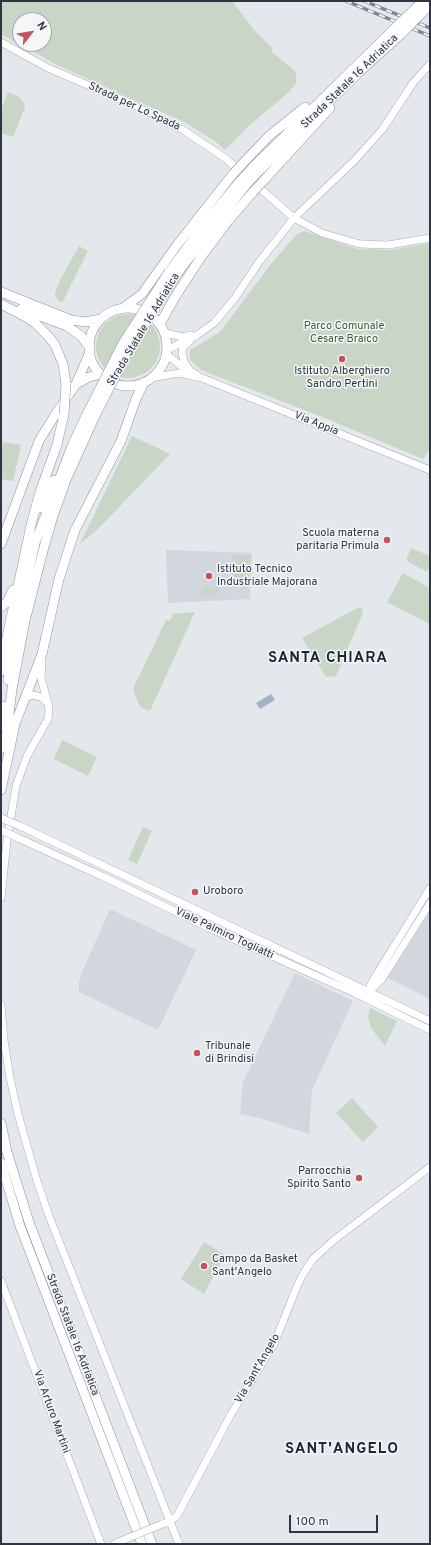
<!DOCTYPE html>
<style>
body{margin:0}
#map{position:relative;width:431px;height:1545px;overflow:hidden;background:#e4e7eb;font-family:Overpass,sans-serif}
canvas{display:block}
.frame{position:absolute;inset:0;border:2px solid #2d3443;pointer-events:none}
.north{position:absolute;left:12px;top:12px;width:40px;height:40px;box-sizing:border-box;background:#f4f6f8;border:1px solid #a4a8b0;border-radius:50%;rotate:59deg;font-size:11px;font-weight:700;line-height:16px;text-align:center;color:#2d3443}
.north::after{content:'';display:block;margin:auto;width:14px;height:18px;background:#c7525e;clip-path:polygon(50% 0,100% 100%,50% 72%,0 100%)}
.scale{position:absolute;left:289px;top:1515px;width:89px;height:18px;box-sizing:border-box;border:2px solid #2d3443;border-top:0;padding-left:5px;font-size:12px;line-height:14px;white-space:nowrap;color:#2d3443;-webkit-text-stroke:3px #f4f6f8;paint-order:stroke}
</style>
<div id="map">
<canvas width="431" height="1545"></canvas>
<div class="frame"></div>
<div class="north">N</div>
<div class="scale">100 m</div>
</div>
<script>
const ctx = document.querySelector('canvas').getContext('2d');
ctx.lineJoin = 'round';
function paint(path, color) { ctx.fillStyle = color; ctx.fill(path, 'evenodd'); }
const toPath = rows => new Path2D(rows.map(r => 'M' + r).join(''));
function trace(path, color, width, dash) { ctx.strokeStyle = color; ctx.lineWidth = width; ctx.lineCap = dash ? 'butt' : 'round'; ctx.setLineDash(dash || []); ctx.stroke(path); }
function write(font, color, halo, rows, align = 'center') {
  ctx.font = font + ' Overpass,sans-serif'; ctx.lineWidth = 3; ctx.setLineDash([]); ctx.textBaseline = 'middle'; ctx.strokeStyle = halo; ctx.fillStyle = color; for (const [text, x, y, turn = 0] of rows) {
    ctx.save(); ctx.translate(x, y); ctx.rotate((+turn || 0) * Math.PI / 180); ctx.textAlign = isNaN(turn) ? turn : align; if (halo) ctx.strokeText(text, 0, 0); ctx.fillText(text, 0, 0); ctx.restore();
  }
}
paint(toPath([
 [166,550,252,553,250,599,168,603],
 [110,909,196,950,158,1030,79,992,79,982,83,970],
 [430,911,430,999,388,978],
 [295,973,353,1001,312,1090,309,1134,263,1119,240,1114,243,1082]
]), '#d2d6dd');
paint(toPath([
 [1,1,232,1,255,31,272,48,272,52,294,70,296,75,296,83,289,92,251,124,225,150,216,142,186,123,57,65,1,34],
 [20,20,44,20,44,44,20,44],
 [8,92,18,96,24,103,25,107,13,137,1,133,1,110],
 [305,231,358,249,391,250,430,243,430,449,423,459,320,416,201,370,190,360,190,350,220,332,271,264,297,234],
 [79,246,88,251,62,303,56,298,55,294,58,284],
 '96 346a32 32 0 1 1 64 0a32 32 0 1 1-64 0Z',
 [132,436,170,454,99,528,80,544],
 [3,442,21,445,13,481,1,479,1,453],
 [411,548,430,556,430,567,427,572,407,561,407,558],
 [234,555,250,556,249,582,233,582],
 [403,573,430,588,430,624,387,602],
 [218,587,218,595,202,596,202,588],
 [359,607,362,608,363,613,336,676,326,677,302,638],
 [195,612,150,711,140,707,133,689,166,620,170,621,173,614],
 [62,740,97,757,88,776,54,759],
 [143,827,152,831,137,864,128,860],
 [370,1008,397,1021,385,1046,371,1028,368,1016],
 [352,1098,378,1127,363,1142,336,1113],
 [204,1242,225,1255,204,1294,181,1279]
]), '#c9d5c6');
paint(toPath([
 [271,694,275,700,260,709,256,703]
]), '#a2b3c9');
const secondary = toPath([
 [1,42,48,68,132,104,183,130,225,158,241,172],
 [255,184,294,218,322,233,360,244,388,245,430,238],
 [165,333,183,337,191,335],
 [167,350,197,335,214,323,235,298,259,262,294,218,354,161,382,130,413,83,430,64],
 [166,354,181,366,197,375],
 [189,369,184,362,182,353,183,347,190,341],
 [151,378,179,373,202,378,430,470],
 [25,698,33,695,41,697,48,703],
 [20,826,430,1021],
 [18,838,104,877,218,932,355,993,430,1030],
 [1,898,7,841,16,786,27,756,48,719,49,711,48,703,41,678,42,660],
 [370,991,382,979,430,903],
 [366,996,372,982,430,888],
 [1,1005,4,1040,10,1078,18,1114,37,1181,49,1216,179,1544],
 [1,1281,101,1544],
 [166,1523,177,1516,230,1416,274,1344,298,1284,303,1274,313,1259,334,1240,430,1167],
 [114,1544,121,1541]
]);
const highway = toPath([
 [246,160,269,136,305,107],
 [253,167,393,30],
 [259,171,358,73,399,36],
 [266,178,330,108],
 [169,272,203,226,240,181],
 [176,275,210,230,246,185],
 [1,292,71,320,86,322,101,319],
 [1,304,26,317,35,323,49,337,55,345,63,364,66,384],
 [123,308,142,294,177,245,233,174],
 '89 347a39 39 0 1 1 78 0a39 39 0 1 1-78 0Z',
 [21,309,67,326,81,336,90,348],
 [160,324,175,297,201,257,228,221,253,192],
 [76,384,89,377,101,374],
 [40,508,54,480],
 [1,544,39,441,55,415,76,384,90,352],
 [1,607,7,602,13,590],
 [1,671,8,632,32,521,40,492,57,445,64,414],
 [8,680,17,621,35,543,72,446,86,416],
 [1,727,4,706],
 [5,748,12,689,25,621,44,547,53,516,66,480,94,418],
 [1,790,15,724,42,654,59,579,75,530,121,441,136,399,144,382],
 [1,1123,7,1152,29,1222,152,1544],
 [1,1163,20,1226,142,1544]
]);
trace(secondary, '#a9aeb5', 8);
trace(highway, '#8c94a1', 10);
trace(secondary, '#fff', 7);
trace(highway, '#fff', 9);
const rail = toPath([
 [346,1,430,36],
 [364,1,430,28]
]);
trace(rail, '#7e8694', 3.5);
trace(rail, '#f4f6f8', 2, [6]);
const secondaryBridge = toPath([
 [1,818,20,826],
 [1,830,18,838],
 [121,1541,162,1524]
]);
const highwayBridge = toPath([
 [393,30,423,1],
 [399,36,430,5],
 [233,174,246,160],
 [240,181,253,167],
 [246,185,259,171],
 [253,192,266,178],
 [64,414,66,384],
 [86,416,122,345,169,272],
 [94,418,127,353,176,275]
]);
trace(secondaryBridge, '#a9aeb5', 8, []);
trace(highwayBridge, '#8c94a1', 10, []);
trace(secondaryBridge, '#fff', 7);
trace(highwayBridge, '#fff', 9);
for (const [x, y, r, color] of [
 [342,359,4,"#c7525e"],
 [387,540,4,"#c7525e"],
 [209,576,4,"#c7525e"],
 [195,892,4,"#c7525e"],
 [197,1053,4,"#c7525e"],
 [359,1178,4,"#c7525e"],
 [204,1266,4,"#c7525e"]
]) { const dot = new Path2D(); dot.arc(x, y, r, 0, 2 * Math.PI); ctx.fillStyle = color; ctx.fill(dot); trace(dot, '#f4f6f8', 1.5); }
write('11px', '#2d3443', '#f4f6f8', [
 ["Strada Statale 16 Adriatica",350,82,-44],
 ["Strada per Lo Spada",134,107,25],
 ["Strada Statale 16 Adriatica",144,330,-59],
 ["Via Appia",316,424,22],
 ["Viale Palmiro Togliatti",224,934,25],
 ["Strada Statale 16 Adriatica",72,1335,69],
 ["Via Sant'Angelo",258,1369,-60],
 ["Via Arturo Martini",51,1412,70]
]);
write('11px', '#405e3b', '#f4f6f8', [
 ["Parco Comunale",344,327],
 ["Cesare Braico",344,340]
]);
write('11px', '#2d3443', '#f4f6f8', [
 ["Istituto Alberghiero",342,372,"center"],
 ["Sandro Pertini",342,385,"center"],
 ["Scuola materna",379,534,"right"],
 ["paritaria Primula",379,547,"right"],
 ["Istituto Tecnico",217,570],
 ["Industriale Majorana",217,583],
 ["Uroboro",203,892],
 ["Tribunale",205,1047],
 ["di Brindisi",205,1060],
 ["Parrocchia",351,1172,"right"],
 ["Spirito Santo",351,1185,"right"],
 ["Campo da Basket",212,1260],
 ["Sant'Angelo",212,1273]
], 'left');
ctx.letterSpacing = '1px';
write('bold 15px', '#1f2534', '#f4f6f8', [
 ["SANTA CHIARA",328,659],
 ["SANT'ANGELO",342,1450]
]);
ctx.letterSpacing = '0px';
</script>
